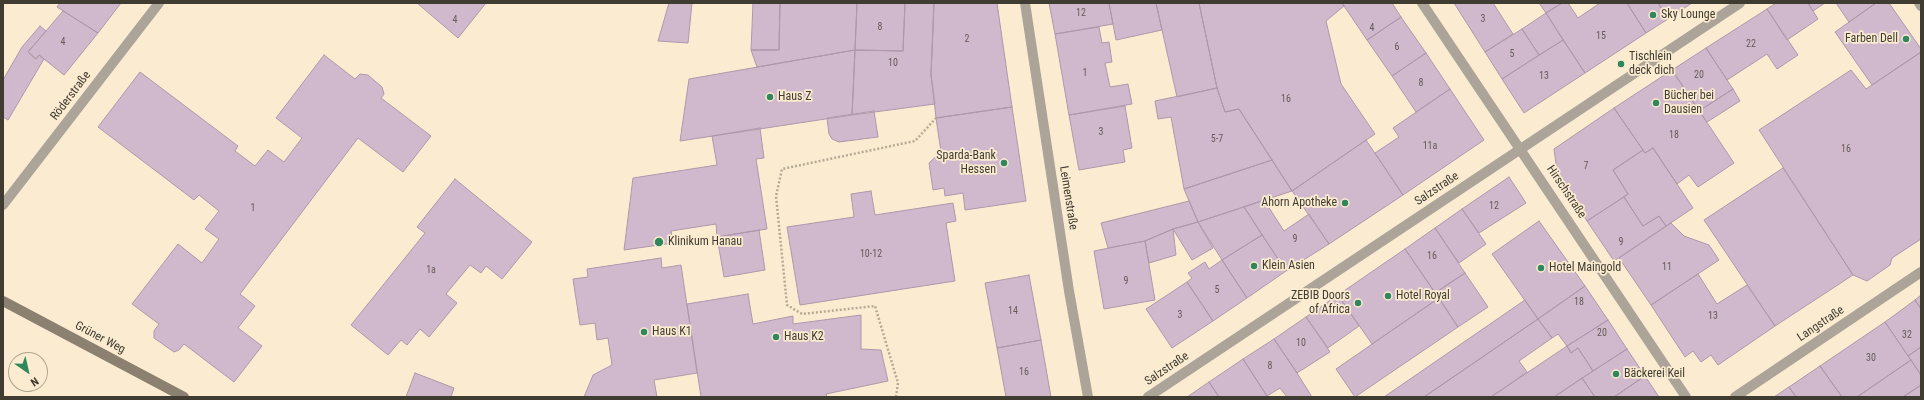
<!DOCTYPE html>
<meta charset="utf-8">
<style>
body{margin:0}
#map{position:relative;width:1924px;height:400px;overflow:hidden;background:#fbecd1;font-family:"Roboto Condensed",sans-serif}
canvas{display:block}
.frame{position:absolute;inset:0;border:4px solid #413c31;pointer-events:none}
.north{position:absolute;left:8px;top:352px;width:40px;height:40px;box-sizing:border-box;background:#fbecd1;border:1px solid #b1a691;border-radius:50%;rotate:146deg;font-size:11px;font-weight:700;line-height:16px;text-align:center;color:#413c31}
.north::after{content:'';display:block;margin:auto;width:14px;height:18px;background:#2f875b;clip-path:polygon(50% 0,100% 100%,50% 72%,0 100%)}
</style>
<div id="map">
<canvas width="1924" height="400"></canvas>
<div class="frame"></div>
<div class="north">N</div>
</div>
<script>
const ctx = document.querySelector('canvas').getContext('2d');
ctx.lineJoin = 'round';
function paint(path, color) { ctx.fillStyle = color; ctx.fill(path, 'evenodd'); }
const toPath = rows => new Path2D(rows.map(r => 'M' + r).join(''));
function trace(path, color, width, dash) { ctx.strokeStyle = color; ctx.lineWidth = width; ctx.lineCap = dash ? 'butt' : 'round'; ctx.setLineDash(dash || []); ctx.stroke(path); }
function write(font, color, halo, rows, align = 'center') {
  ctx.font = font + ' "Roboto Condensed",sans-serif'; ctx.lineWidth = 3.5; ctx.setLineDash([]); ctx.textBaseline = 'middle'; ctx.strokeStyle = halo; ctx.fillStyle = color; for (const [text, x, y, turn = 0] of rows) {
    ctx.save(); ctx.translate(x, y); ctx.rotate((+turn || 0) * Math.PI / 180); ctx.textAlign = isNaN(turn) ? turn : align; if (halo) ctx.strokeText(text, 0, 0); ctx.fillText(text, 0, 0); ctx.restore();
  }
}
const building = toPath([
 [60,3,121,3,98,33,57,7,60,3],
 [417,3,486,3,458,38,417,3],
 [669,3,692,3,688,43,658,41,669,3],
 [753,3,780,3,779,50,751,50,753,3],
 [780,3,857,3,855,50,757,67,751,50,779,50,780,3],
 [857,3,905,3,903,51,855,50,857,3],
 [905,3,934,3,931,75,935,104,852,115,855,50,903,51,905,3],
 [934,3,997,3,1012,107,936,118,931,75,934,3],
 [1049,3,1109,3,1113,24,1055,34,1049,3],
 [1109,3,1156,3,1162,30,1116,40,1109,3],
 [1156,3,1199,3,1217,88,1177,97,1156,3],
 [1199,3,1342,3,1344,6,1326,21,1341,84,1375,134,1292,191,1239,109,1225,112,1217,88,1199,3],
 [1342,3,1392,3,1401,17,1367,40,1342,3],
 [1454,3,1493,3,1513,34,1485,52,1454,3],
 [1539,3,1562,3,1546,13,1539,3],
 [1562,3,1568,3,1578,18,1600,3,1627,3,1646,33,1585,73,1546,13,1562,3],
 [1627,3,1658,3,1668,19,1646,33,1627,3],
 [1658,3,1692,3,1668,19,1658,3],
 [1776,3,1808,3,1818,19,1787,40,1767,9,1776,3],
 [1808,3,1825,3,1813,11,1808,3],
 [1836,3,1876,3,1849,22,1836,3],
 [1876,3,1889,3,1921,49,1921,52,1872,85,1835,32,1876,3],
 [1767,9,1798,55,1777,69,1767,54,1727,80,1706,48,1767,9],
 [63,11,98,33,64,75,39,55,36,59,28,52,63,11],
 [1546,13,1563,40,1539,55,1522,29,1546,13],
 [1401,17,1426,53,1392,76,1367,40,1401,17],
 [40,26,46,31,28,52,36,59,39,55,44,59,8,120,3,117,3,80,22,47,40,26],
 [1099,27,1102,43,1109,42,1112,62,1105,63,1110,87,1128,84,1132,104,1069,115,1055,34,1099,27],
 [1522,29,1539,55,1502,79,1485,52,1522,29],
 [1563,40,1585,73,1524,113,1502,79,1563,40],
 [1706,48,1733,89,1699,111,1672,70,1706,48],
 [855,50,852,115,680,141,689,79,855,50],
 [1921,52,1921,239,1892,258,1890,265,1867,281,1853,275,1759,130,1851,70,1866,89,1921,52],
 [1426,53,1450,89,1416,112,1392,76,1426,53],
 [324,55,355,79,360,74,368,75,382,87,384,94,381,98,431,136,403,172,358,138,240,294,255,306,238,328,262,346,234,382,184,344,179,350,174,352,154,338,154,331,159,324,132,304,178,244,202,263,219,239,205,229,219,211,199,195,194,200,98,127,140,72,238,146,235,151,255,166,268,150,284,162,302,138,276,118,324,55],
 [1672,70,1734,163,1698,187,1689,175,1677,184,1653,148,1645,153,1614,108,1672,70],
 [1217,88,1225,112,1239,109,1272,160,1184,189,1171,117,1158,119,1155,101,1217,88],
 [1450,89,1484,140,1403,195,1375,153,1399,137,1393,128,1450,89],
 [1733,89,1740,101,1707,122,1699,111,1733,89],
 [1125,106,1132,148,1123,150,1125,162,1079,170,1069,115,1125,106],
 [1012,107,1026,201,965,210,963,193,945,196,944,188,933,190,929,163,941,152,936,118,1012,107],
 [1614,108,1643,150,1613,170,1628,194,1587,221,1550,168,1556,164,1554,149,1614,108],
 [874,111,878,137,839,142,832,139,829,134,827,118,874,111],
 [760,128,764,158,756,159,767,229,717,237,716,224,671,231,673,243,624,250,633,178,717,165,712,136,760,128],
 [1366,140,1403,195,1329,244,1292,191,1366,140],
 [1653,148,1693,208,1666,226,1659,216,1643,226,1624,197,1628,194,1613,170,1643,150,1645,153,1653,148],
 [1272,160,1292,191,1198,222,1184,189,1272,160],
 [1783,168,1853,275,1775,326,1704,220,1783,168],
 [1509,177,1526,203,1479,233,1462,209,1509,177],
 [455,179,532,242,502,279,486,266,481,273,470,265,446,294,457,303,429,337,420,329,407,345,401,340,388,355,351,325,425,233,417,227,455,179],
 [871,191,875,215,953,203,956,221,946,223,955,281,800,305,787,227,854,217,851,194,871,191],
 [1624,197,1643,226,1659,216,1666,226,1614,261,1587,221,1624,197],
 [1264,200,1284,231,1309,214,1329,244,1286,271,1244,207,1264,200],
 [1189,201,1198,222,1173,229,1145,241,1108,248,1101,223,1189,201],
 [1244,207,1262,235,1222,260,1198,222,1244,207],
 [1462,209,1486,244,1459,263,1435,228,1462,209],
 [1539,221,1585,286,1538,319,1492,254,1539,221],
 [1198,222,1213,248,1192,260,1173,229,1198,222],
 [1671,223,1684,236,1709,245,1719,260,1651,305,1619,258,1671,223],
 [1435,228,1465,273,1435,293,1405,249,1435,228],
 [1173,229,1176,255,1149,263,1145,241,1173,229],
 [759,230,765,270,724,277,717,237,759,230],
 [1262,235,1286,271,1247,298,1222,260,1262,235],
 [1145,241,1155,300,1104,309,1094,251,1145,241],
 [1405,249,1439,298,1372,344,1338,295,1405,249],
 [661,258,662,268,681,265,697,373,654,380,657,397,584,397,593,375,612,365,608,338,597,340,595,323,580,325,573,279,588,277,587,269,661,258],
 [1222,260,1247,298,1213,321,1187,282,1192,278,1188,273,1205,262,1209,269,1222,260],
 [1465,273,1488,307,1458,327,1435,293,1465,273],
 [1698,274,1717,304,1747,285,1775,326,1718,365,1711,355,1701,362,1693,351,1685,357,1651,305,1698,274],
 [1029,275,1041,340,997,348,985,283,1029,275],
 [1187,282,1213,321,1172,348,1146,309,1187,282],
 [1585,286,1608,320,1567,346,1558,334,1552,338,1538,319,1585,286],
 [748,294,753,324,793,316,793,324,861,315,861,349,881,350,888,381,826,394,827,397,701,397,687,304,748,294],
 [1338,295,1359,326,1328,348,1306,317,1338,295],
 [1921,295,1921,309,1915,300,1921,295],
 [1439,298,1458,327,1355,397,1336,369,1439,298],
 [1525,300,1538,319,1424,397,1384,397,1525,300],
 [1915,300,1921,309,1921,347,1908,356,1885,322,1915,300],
 [1306,317,1330,352,1297,373,1274,339,1306,317],
 [1538,319,1552,338,1519,361,1527,372,1491,397,1424,397,1538,319],
 [1608,320,1627,349,1593,371,1578,348,1571,353,1567,346,1608,320],
 [1885,322,1911,360,1857,397,1842,397,1820,366,1885,322],
 [1274,339,1297,373,1312,397,1287,397,1280,388,1267,396,1243,359,1274,339],
 [1041,340,1051,397,1006,397,997,348,1041,340],
 [1567,346,1571,353,1578,348,1593,371,1554,397,1491,397,1567,346],
 [1921,347,1921,375,1908,356,1921,347],
 [1627,349,1645,376,1614,397,1595,397,1582,378,1627,349],
 [1243,359,1267,396,1268,397,1219,397,1209,382,1243,359],
 [1911,360,1921,375,1921,385,1903,397,1857,397,1911,360],
 [1820,366,1842,397,1796,397,1789,387,1820,366],
 [415,373,454,388,451,397,406,397,415,373],
 [1645,376,1659,397,1614,397,1645,376],
 [1582,378,1595,397,1554,397,1582,378],
 [1209,382,1219,397,1187,397,1209,382],
 [1921,385,1921,397,1903,397,1921,385],
 [1789,387,1796,397,1774,397,1789,387]
]);
paint(building, '#d1b9cd');
trace(building, '#af97ab', 1);
trace(toPath([
 [896,397,898,383,875,306,802,314,787,305,776,196,782,169,915,141,936,118]
]), '#b5a995', 2.5, [2, 2]);
trace(toPath([
 [1025,3,1069,291,1088,397],
 [1422,3,1686,397],
 [1919,3,1921,6],
 [3,205,159,3],
 [1148,397,1740,3],
 [1735,397,1921,272]
]), '#aca399', 10);
trace(toPath([
 [3,301,184,397]
]), '#8c8071', 10);
for (const [x, y, r, color] of [
 [1653,15,4,"#2f875b"],
 [1906,39,4,"#2f875b"],
 [1621,64,4,"#2f875b"],
 [770,97,4,"#2f875b"],
 [1656,103,4,"#2f875b"],
 [1004,163,4,"#2f875b"],
 [1345,203,4,"#2f875b"],
 [659,242,5,"#2f875b"],
 [1254,266,4,"#2f875b"],
 [1541,268,4,"#2f875b"],
 [1388,296,4,"#2f875b"],
 [1358,303,4,"#2f875b"],
 [644,332,4,"#2f875b"],
 [776,337,4,"#2f875b"],
 [1616,374,4,"#2f875b"]
]) { const dot = new Path2D(); dot.arc(x, y, r, 0, 2 * Math.PI); ctx.fillStyle = color; ctx.fill(dot); trace(dot, '#fbecd1', 1.5); }
write('10px', '#655b58', null, [
 ["12",1081,13],
 ["3",1483,19],
 ["4",455,20],
 ["8",880,27],
 ["4",1372,28],
 ["15",1601,36],
 ["2",967,39],
 ["4",63,42],
 ["22",1751,44],
 ["6",1397,47],
 ["5",1512,54],
 ["10",893,63],
 ["1",1085,73],
 ["20",1699,75],
 ["13",1544,76],
 ["8",1421,83],
 ["16",1286,99],
 ["3",1101,132],
 ["18",1674,135],
 ["5-7",1217,139],
 ["11a",1430,146],
 ["16",1846,149],
 ["7",1586,166],
 ["12",1494,206],
 ["1",253,208],
 ["9",1295,239],
 ["9",1621,242],
 ["10-12",871,254],
 ["16",1432,256],
 ["11",1667,267],
 ["1a",431,270],
 ["9",1126,281],
 ["5",1217,290],
 ["18",1579,302],
 ["14",1013,311],
 ["3",1180,315],
 ["13",1713,316],
 ["20",1602,333],
 ["32",1907,335],
 ["10",1301,343],
 ["30",1871,358],
 ["8",1270,366],
 ["16",1024,372]
]);
write('12px', '#413c31', '#fbecd1', [
 ["Sky Lounge",1661,15],
 ["Farben Dell",1898,39,"right"],
 ["Tischlein",1629,57],
 ["deck dich",1629,71],
 ["Bücher bei",1664,96],
 ["Dausien",1664,110],
 ["Haus Z",778,97],
 ["Sparda-Bank",996,156,"right"],
 ["Hessen",996,170,"right"],
 ["Ahorn Apotheke",1337,203,"right"],
 ["Klinikum Hanau",668,242],
 ["Klein Asien",1262,266],
 ["Hotel Maingold",1549,268],
 ["ZEBIB Doors",1350,296,"right"],
 ["of Africa",1350,310,"right"],
 ["Hotel Royal",1396,296],
 ["Haus K1",652,332],
 ["Haus K2",784,337],
 ["Bäckerei Keil",1624,374]
], 'left');
write('12px', '#413c31', '#fbecd1', [
 ["Röderstraße",71,96,-53],
 ["Salzstraße",1437,189,-34],
 ["Hirschstraße",1566,192,56],
 ["Leimenstraße",1068,198,81],
 ["Langstraße",1821,324,-34],
 ["Grüner Weg",100,338,28],
 ["Salzstraße",1167,369,-34]
]);
</script>
